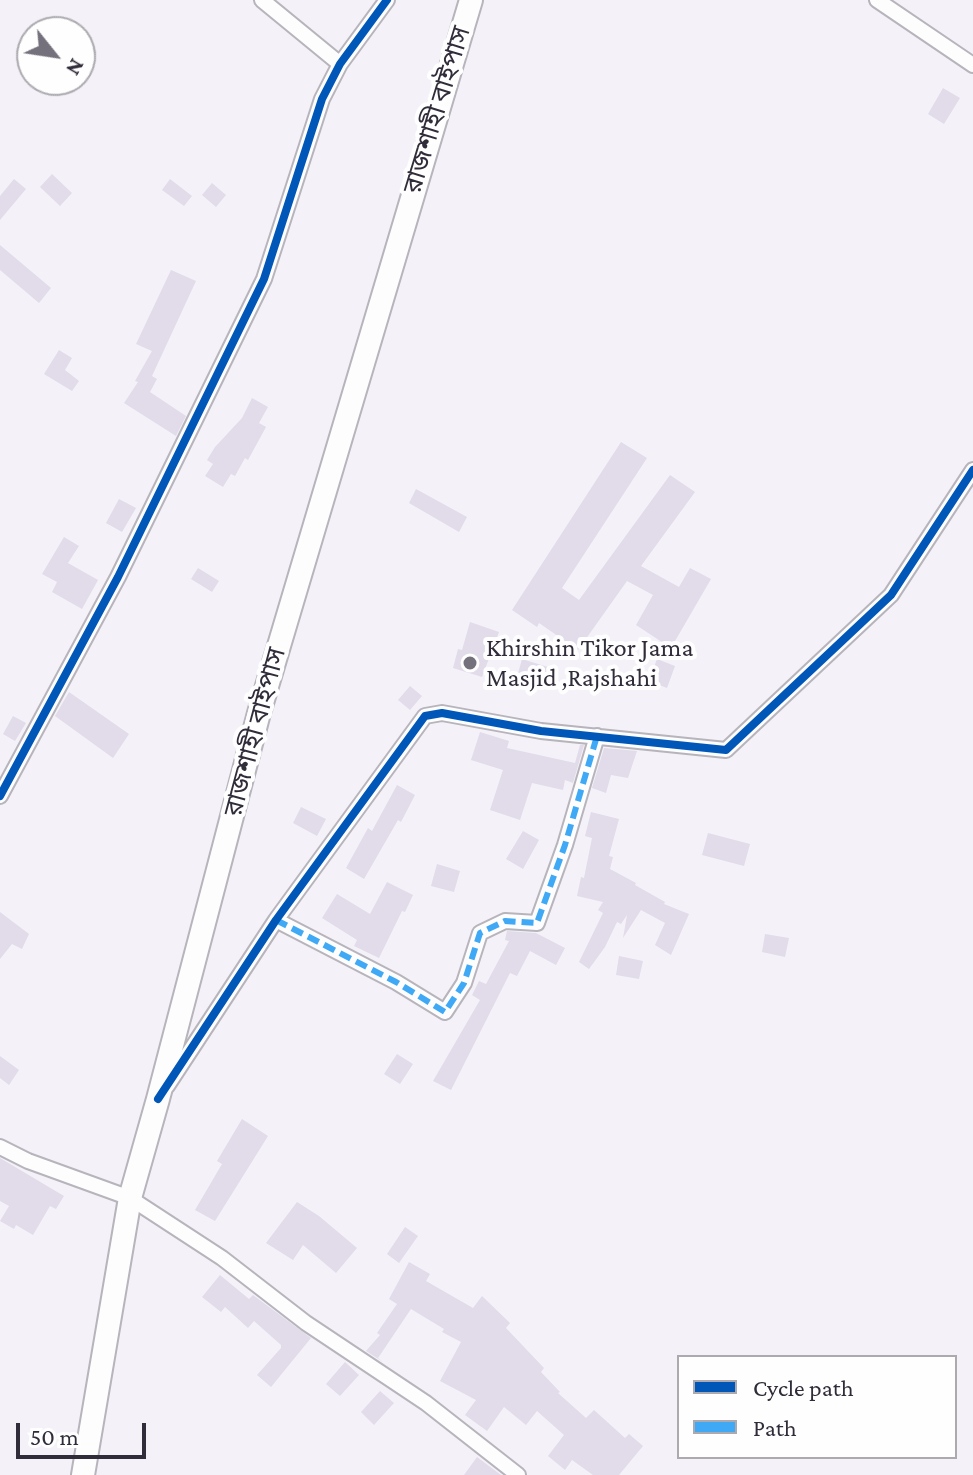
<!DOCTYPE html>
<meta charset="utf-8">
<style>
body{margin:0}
#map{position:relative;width:973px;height:1475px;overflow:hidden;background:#f4f2f8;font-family:"Crimson Pro",serif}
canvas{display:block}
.legend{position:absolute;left:677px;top:1355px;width:280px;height:104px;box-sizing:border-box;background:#fefefe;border:2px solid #acaaaf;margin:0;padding:10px 14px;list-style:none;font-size:24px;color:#312c39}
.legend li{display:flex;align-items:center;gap:16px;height:40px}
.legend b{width:40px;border:2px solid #acaaaf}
.north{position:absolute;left:16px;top:16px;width:80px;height:80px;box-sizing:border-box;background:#fefefe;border:2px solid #acaaaf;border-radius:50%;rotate:120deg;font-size:22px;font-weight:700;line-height:32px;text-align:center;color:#312c39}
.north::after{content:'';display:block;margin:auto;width:28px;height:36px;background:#75717c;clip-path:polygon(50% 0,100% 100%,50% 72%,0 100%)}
.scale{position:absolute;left:16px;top:1423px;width:130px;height:36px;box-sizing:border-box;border:4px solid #312c39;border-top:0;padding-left:10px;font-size:24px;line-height:28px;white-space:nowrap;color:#312c39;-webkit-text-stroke:6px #fefefe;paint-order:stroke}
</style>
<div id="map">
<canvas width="973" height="1475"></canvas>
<ul class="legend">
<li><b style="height:10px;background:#0057b8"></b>Cycle path</li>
<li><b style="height:10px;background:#3fa9f5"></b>Path</li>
</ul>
<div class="north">N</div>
<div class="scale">50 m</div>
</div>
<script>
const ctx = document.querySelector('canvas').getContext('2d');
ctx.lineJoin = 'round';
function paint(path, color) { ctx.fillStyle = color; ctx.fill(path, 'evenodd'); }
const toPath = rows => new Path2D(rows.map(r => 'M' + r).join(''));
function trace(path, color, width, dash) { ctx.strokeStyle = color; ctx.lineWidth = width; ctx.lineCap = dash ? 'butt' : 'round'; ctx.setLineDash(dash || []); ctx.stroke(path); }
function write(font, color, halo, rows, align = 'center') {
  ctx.font = font + ' "Crimson Pro","Noto Sans Bengali",serif'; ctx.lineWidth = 8; ctx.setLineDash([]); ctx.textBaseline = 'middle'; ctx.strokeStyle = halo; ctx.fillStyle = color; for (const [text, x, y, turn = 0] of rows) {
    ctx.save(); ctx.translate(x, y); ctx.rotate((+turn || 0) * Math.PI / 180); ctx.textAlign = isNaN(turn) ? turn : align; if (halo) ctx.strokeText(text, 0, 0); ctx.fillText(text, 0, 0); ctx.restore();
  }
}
paint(toPath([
 [943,88,960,98,944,124,928,114],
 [52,174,72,193,60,206,40,187],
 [14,179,26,189,0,220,0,196],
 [170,179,192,196,184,206,162,190],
 [212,183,226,195,216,207,202,195],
 [0,245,51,288,39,303,0,270],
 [171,270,196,281,152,376,157,379,150,392,186,416,176,436,124,403,138,382,135,381,152,351,136,344],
 [59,350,72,358,65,370,79,381,72,391,44,374],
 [252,398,268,407,259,423,266,427,248,460,245,458,235,476,231,474,223,487,205,476,213,464,207,460,215,447,242,418],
 [621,442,647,458,562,588,579,600,670,475,695,492,641,566,679,587,690,568,711,579,671,648,636,625,653,595,627,581,578,650,539,623,537,627,512,610],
 [416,489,467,517,459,532,409,503],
 [119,499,136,508,122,532,106,523],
 [64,537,79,546,68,563,98,580,82,609,52,592,57,582,42,574],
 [198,568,219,581,212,592,191,579],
 [470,622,499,632,482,677,453,668,458,649,462,650],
 [522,659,551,668,546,686,517,677],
 [657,659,675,666,667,688,649,681],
 [410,686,422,696,410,710,398,700],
 [69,692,129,734,113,758,55,716],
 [13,716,26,723,15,741,3,734],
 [480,732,509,741,507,748,575,763,580,745,584,745,573,783,565,780,563,790,532,783,520,820,490,810,503,770,471,760],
 [604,748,637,751,628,778,611,775,606,793,592,788],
 [397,785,415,795,401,822,398,820,364,879,346,868,368,828,372,831],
 [301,807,326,819,317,836,293,823],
 [591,812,619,819,609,856,613,857,610,869,636,883,635,885,665,902,664,904,689,914,671,955,655,945,665,923,641,910,623,938,627,915,621,924,617,922,605,947,589,969,579,962,603,913,598,910,603,902,577,896,581,877,584,878,592,838,585,836],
 [523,831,539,840,523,869,506,859],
 [708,833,750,844,744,866,702,855],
 [437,864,460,871,454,892,431,886],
 [387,882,413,895,405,912,402,911,379,958,354,946,357,940,322,918,337,894,370,914],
 [0,912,29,934,22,949,12,944,0,959],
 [507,931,536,933,565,948,556,965,530,951,517,976,510,973,451,1090,433,1081,480,1000,472,995,479,981,486,984,509,941,505,940],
 [765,934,789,938,785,957,762,952],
 [619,956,643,961,639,979,616,975],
 [397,1054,413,1064,400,1084,384,1074],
 [0,1056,19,1070,9,1085,0,1078],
 [242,1119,268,1136,215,1221,195,1210,222,1164,217,1161],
 [0,1158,64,1196,56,1209,50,1206,33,1235,16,1225,14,1229,0,1221,9,1206,0,1201],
 [297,1202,319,1216,357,1248,336,1273,303,1245,293,1260,266,1243],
 [405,1227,418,1236,399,1263,387,1254],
 [409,1262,430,1274,426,1281,473,1308,482,1296,510,1323,506,1328,544,1368,541,1372,560,1392,558,1393,586,1418,594,1410,625,1438,629,1434,643,1446,619,1475,593,1475,572,1460,565,1470,548,1456,564,1435,537,1411,526,1425,504,1407,487,1431,465,1415,476,1400,440,1381,461,1342,442,1332,444,1329,411,1309,378,1358,383,1362,366,1351,380,1335,377,1333,397,1304,389,1299],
 [220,1275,249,1299,253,1295,311,1338,271,1387,257,1375,281,1348,281,1345,254,1321,248,1328,225,1307,221,1312,202,1297],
 [345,1362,359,1375,340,1396,326,1384],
 [380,1391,394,1403,374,1425,361,1412],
 [477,1457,501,1475,464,1475]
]), '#e1dbea');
const minor = toPath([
 [262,0,340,64],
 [877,0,973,65],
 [0,796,118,577,264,279,322,99,340,64,387,0],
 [276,920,396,982,445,1012,464,983,480,933,505,921,537,923,565,845,597,736],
 [167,1086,276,920,425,716,442,713,541,731,726,750,891,595,973,470],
 [0,1147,28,1161,130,1198,222,1258,306,1323,426,1403,518,1475]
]);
const trunk = toPath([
 [83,1475,130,1198,158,1099,259,713,471,0]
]);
trace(minor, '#b7b4bc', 18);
trace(trunk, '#b7b4bc', 26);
trace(minor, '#fdfdfe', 14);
trace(trunk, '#fdfdfe', 22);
trace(toPath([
 [276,920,396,982,445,1012,464,983,480,933,505,921,537,923,565,845,597,736]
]), '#3fa9f5', 6, [12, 6]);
trace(toPath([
 [0,796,118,577,264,279,322,99,340,64,387,0],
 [158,1099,276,920,425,716,442,713,541,731,726,750,891,595,973,470]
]), '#0057b8', 8);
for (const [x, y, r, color] of [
 [470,663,8,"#75717c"]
]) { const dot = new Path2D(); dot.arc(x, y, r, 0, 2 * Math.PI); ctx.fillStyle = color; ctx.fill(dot); trace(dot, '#fefefe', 3); }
write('26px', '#312c39', '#fefefe', [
 ["রাজশাহী বাইপাস",437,110,-73],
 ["রাজশাহী বাইপাস",255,732,-75]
]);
write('26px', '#312c39', '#fefefe', [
 ["Khirshin Tikor Jama",486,648],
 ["Masjid ,Rajshahi",486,678]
], 'left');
</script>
